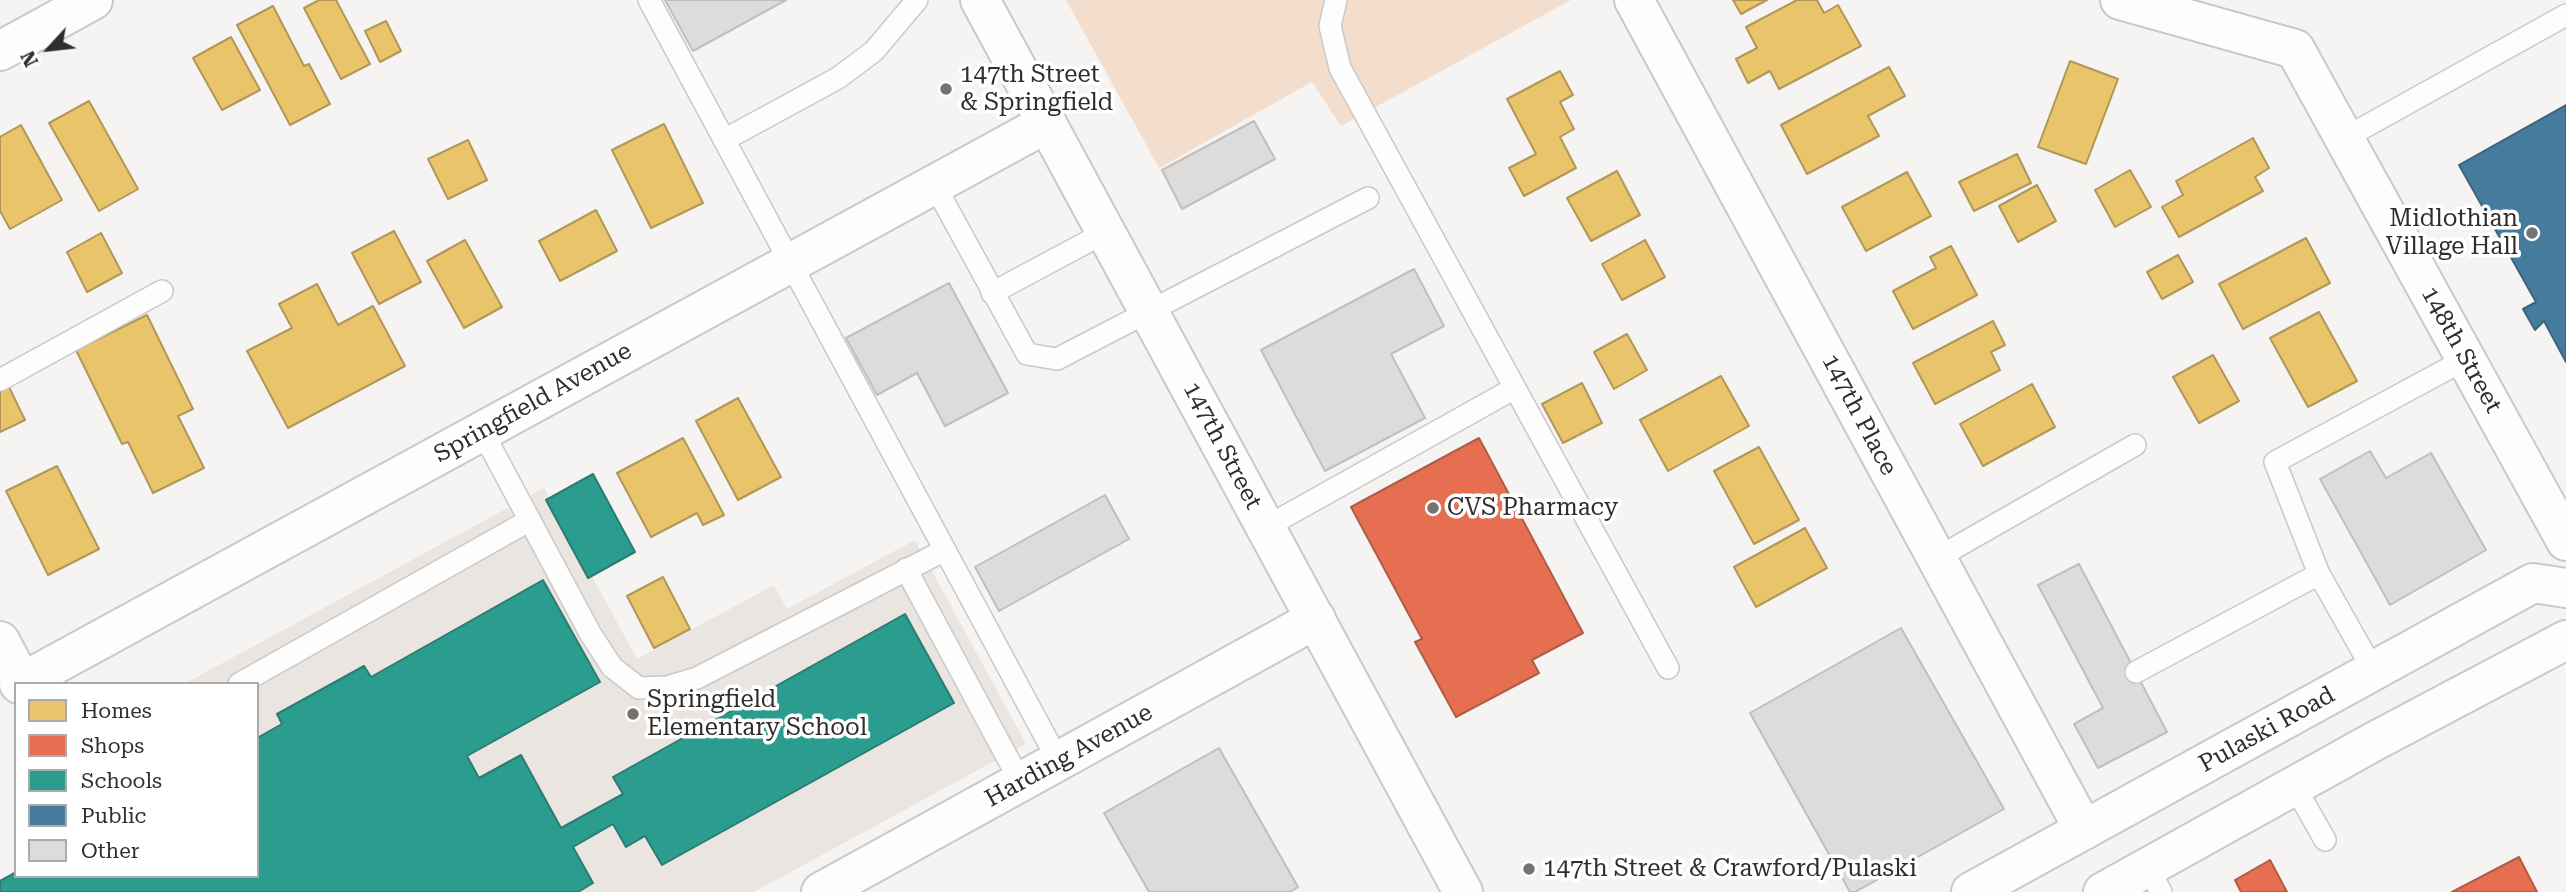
<!DOCTYPE html>
<style>
body{margin:0}
#map{position:relative;width:2566px;height:892px;overflow:hidden;background:#f6f4f3;font-family:"Roboto Serif",serif}
canvas{display:block}
.legend{position:absolute;left:14px;top:682px;width:245px;height:196px;box-sizing:border-box;background:#fff;border:2px solid #acabab;margin:0;padding:9px 12px;list-style:none;font-size:21px;color:#2f2e2d}
.legend li{display:flex;align-items:center;gap:14px;height:35px}
.legend b{width:35px;border:2px solid #acabab}
.north{position:absolute;left:14px;top:14px;width:70px;height:70px;-webkit-text-stroke:5px #fff;paint-order:stroke;rotate:243deg;font-size:19px;font-weight:700;line-height:28px;text-align:center;color:#2f2e2d}
.north::after{content:'';display:block;margin:auto;width:24px;height:32px;background:#2f2e2d;clip-path:polygon(50% 0,100% 100%,50% 72%,0 100%)}
</style>
<div id="map">
<canvas width="2566" height="892"></canvas>
<ul class="legend">
<li><b style="height:19px;background:#e9c46a"></b>Homes</li>
<li><b style="height:19px;background:#e76f51"></b>Shops</li>
<li><b style="height:19px;background:#2a9d8f"></b>Schools</li>
<li><b style="height:19px;background:#457b9d"></b>Public</li>
<li><b style="height:19px;background:#dddcdb"></b>Other</li>
</ul>
<div class="north">N</div>
</div>
<script>
const ctx = document.querySelector('canvas').getContext('2d');
ctx.lineJoin = 'round';
function paint(path, color) { ctx.fillStyle = color; ctx.fill(path, 'evenodd'); }
const toPath = rows => new Path2D(rows.map(r => 'M' + r).join(''));
function trace(path, color, width, dash) { ctx.strokeStyle = color; ctx.lineWidth = width; ctx.lineCap = dash ? 'butt' : 'round'; ctx.setLineDash(dash || []); ctx.stroke(path); }
function write(font, color, halo, rows, align = 'center') {
  ctx.font = font + ' "Roboto Serif",serif'; ctx.lineWidth = 7; ctx.setLineDash([]); ctx.textBaseline = 'middle'; ctx.strokeStyle = halo; ctx.fillStyle = color; for (const [text, x, y, turn = 0] of rows) {
    ctx.save(); ctx.translate(x, y); ctx.rotate((+turn || 0) * Math.PI / 180); ctx.textAlign = isNaN(turn) ? turn : align; if (halo) ctx.strokeText(text, 0, 0); ctx.fillText(text, 0, 0); ctx.restore();
  }
}
paint(toPath([
 [544,488,637,659,774,585,787,609,915,540,1026,744,754,892,206,892,257,876,257,684,184,684]
]), '#ebe5e1');
paint(toPath([
 [1066,0,1571,0,1341,126,1312,82,1159,168]
]), '#f3decd');
const homes = toPath([
 [319,0,336,0,370,64,341,79,304,8,319,0],
 [1733,0,1767,0,1741,14,1733,0],
 [1797,0,1817,0,1824,13,1838,5,1861,46,1779,89,1770,71,1748,83,1736,59,1757,48,1746,27,1797,0],
 [273,6,304,66,309,64,330,104,290,125,237,25,273,6],
 [386,21,401,51,380,62,365,31,386,21],
 [231,37,260,90,222,110,193,58,231,37],
 [2070,61,2118,79,2086,164,2038,147,2070,61],
 [1889,67,1905,96,1868,116,1879,136,1807,174,1781,125,1889,67],
 [1560,71,1573,95,1560,102,1574,129,1560,137,1576,168,1524,196,1509,168,1536,154,1507,99,1560,71],
 [89,101,138,189,99,211,49,123,89,101],
 [664,124,703,203,651,228,612,150,664,124],
 [21,125,62,200,10,229,0,211,0,137,21,125],
 [2253,138,2269,168,2255,177,2263,191,2179,237,2162,207,2183,195,2176,181,2253,138],
 [468,140,487,180,448,199,428,159,468,140],
 [2017,154,2031,183,1974,211,1959,182,2017,154],
 [2130,170,2151,207,2115,227,2095,190,2130,170],
 [1617,171,1640,215,1591,241,1567,198,1617,171],
 [1907,172,1931,216,1866,251,1842,207,1907,172],
 [2037,185,2056,221,2018,242,1999,206,2037,185],
 [596,210,617,251,560,281,539,241,596,210],
 [394,231,421,282,379,304,352,253,394,231],
 [101,233,122,273,87,292,67,252,101,233],
 [2306,238,2330,283,2243,329,2219,284,2306,238],
 [465,240,502,307,464,328,427,261,465,240],
 [1645,240,1665,277,1622,300,1602,264,1645,240],
 [1951,246,1977,295,1913,329,1893,291,1936,268,1930,257,1951,246],
 [2178,255,2193,282,2162,299,2147,272,2178,255],
 [317,284,338,325,373,306,405,366,288,428,247,351,292,328,279,304,317,284],
 [2319,312,2357,381,2308,407,2270,338,2319,312],
 [147,315,193,409,178,416,204,468,153,493,128,442,122,444,76,350,147,315],
 [1993,321,2005,345,1991,352,2000,370,1935,404,1913,363,1993,321],
 [1627,334,1647,370,1614,389,1594,352,1627,334],
 [2213,355,2239,401,2199,423,2173,377,2213,355],
 [1721,376,1749,426,1668,471,1640,420,1721,376],
 [1582,383,1602,423,1563,443,1542,404,1582,383],
 [2032,384,2055,427,1983,466,1960,424,2032,384],
 [9,387,25,420,0,432,0,391,9,387],
 [738,398,781,477,738,500,696,421,738,398],
 [683,438,724,515,703,525,697,513,651,537,617,473,683,438],
 [1759,447,1799,520,1754,544,1714,471,1759,447],
 [57,466,99,549,48,575,6,491,57,466],
 [1805,528,1827,568,1756,607,1734,567,1805,528],
 [663,577,690,629,654,648,627,596,663,577]
]);
paint(homes, '#e9c46a');
trace(homes, '#b19758', 2);
const shops = toPath([
 [1479,438,1583,633,1532,660,1539,673,1456,717,1415,642,1422,639,1351,507,1479,438],
 [2519,857,2537,892,2452,892,2519,857],
 [2270,860,2287,892,2241,892,2235,880,2270,860]
]);
paint(shops, '#e76f51');
trace(shops, '#b05c46', 2);
const schools = toPath([
 [593,474,635,552,588,578,546,500,593,474],
 [543,580,600,682,467,756,479,778,521,755,561,828,623,794,613,777,905,614,954,703,662,865,645,836,626,847,613,824,573,847,593,883,578,892,0,892,0,881,16,872,16,876,257,876,257,738,282,724,277,714,364,666,371,677,543,580]
]);
paint(schools, '#2a9d8f');
trace(schools, '#2c7c72', 2);
const public = toPath([
 [2566,105,2566,362,2544,321,2535,330,2523,309,2536,302,2459,165,2566,105]
]);
paint(public, '#457b9d');
trace(public, '#3e647b', 2);
const building = toPath([
 [665,0,786,0,693,51,665,0],
 [1254,121,1275,159,1182,209,1162,170,1254,121],
 [1414,269,1444,326,1391,354,1425,418,1325,471,1261,350,1414,269],
 [949,283,1008,393,945,426,917,373,877,395,846,338,949,283],
 [2370,451,2386,478,2431,453,2486,550,2390,605,2320,479,2370,451],
 [1105,495,1129,539,999,611,975,567,1105,495],
 [2079,564,2167,732,2098,768,2074,724,2103,708,2038,585,2079,564],
 [1901,628,2004,809,1855,892,1850,892,1750,713,1901,628],
 [1219,748,1298,887,1290,892,1149,892,1104,813,1219,748]
]);
paint(building, '#dddcdb');
trace(building, '#c0bfbe', 2);
const lane = toPath([
 [649,0,1059,762],
 [1336,0,1330,26,1340,68,1668,668],
 [2343,139,2566,15],
 [724,140,838,78,874,51,917,0],
 [934,184,1027,354,1057,359,1368,198],
 [992,293,1106,232],
 [0,380,162,291],
 [482,431,590,633,612,667,639,688,667,687,697,678,945,550],
 [1266,527,1515,388],
 [1937,558,2135,445],
 [906,569,1021,783],
 [2319,574,2373,670],
 [2136,672,2319,574,2275,462,2466,359],
 [239,684,530,520],
 [2295,787,2325,840],
 [2148,867,2161,892]
]);
const street = toPath([
 [1634,0,2084,830],
 [2120,0,2295,49,2566,541],
 [0,51,93,0],
 [0,641,23,684],
 [19,684,1047,123],
 [821,892,1316,619]
]);
const secondary = toPath([
 [1971,892,2533,583,2566,588],
 [2103,892,2375,741,2566,640]
]);
const primary = toPath([
 [980,0,1463,892]
]);
trace(lane, '#cac9c8', 24);
trace(street, '#cac9c8', 42);
trace(secondary, '#cac9c8', 42);
trace(primary, '#cac9c8', 42);
trace(lane, '#fefdfd', 21);
trace(street, '#fefdfd', 38);
trace(secondary, '#fefdfd', 38);
trace(primary, '#fefdfd', 38);
for (const [x, y, r, color] of [
 [946,89,7,"#757372"],
 [2532,233,7,"#757372"],
 [1433,508,7,"#757372"],
 [633,714,7,"#757372"],
 [1529,869,7,"#757372"]
]) { const dot = new Path2D(); dot.arc(x, y, r, 0, 2 * Math.PI); ctx.fillStyle = color; ctx.fill(dot); trace(dot, '#fff', 2.5); }
write('24px', '#2f2e2d', '#fff', [
 ["147th Street",960,75],
 ["& Springfield",960,103],
 ["Midlothian",2518,219,"right"],
 ["Village Hall",2518,247,"right"],
 ["CVS Pharmacy",1447,508],
 ["Springfield",647,700],
 ["Elementary School",647,728],
 ["147th Street & Crawford/Pulaski",1543,869]
], 'left');
write('24px', '#2f2e2d', '#fff', [
 ["148th Street",2461,350,61],
 ["Springfield Avenue",533,403,-29],
 ["147th Place",1859,415,62],
 ["147th Street",1222,446,62],
 ["Pulaski Road",2267,730,-29],
 ["Harding Avenue",1069,756,-29]
]);
</script>
